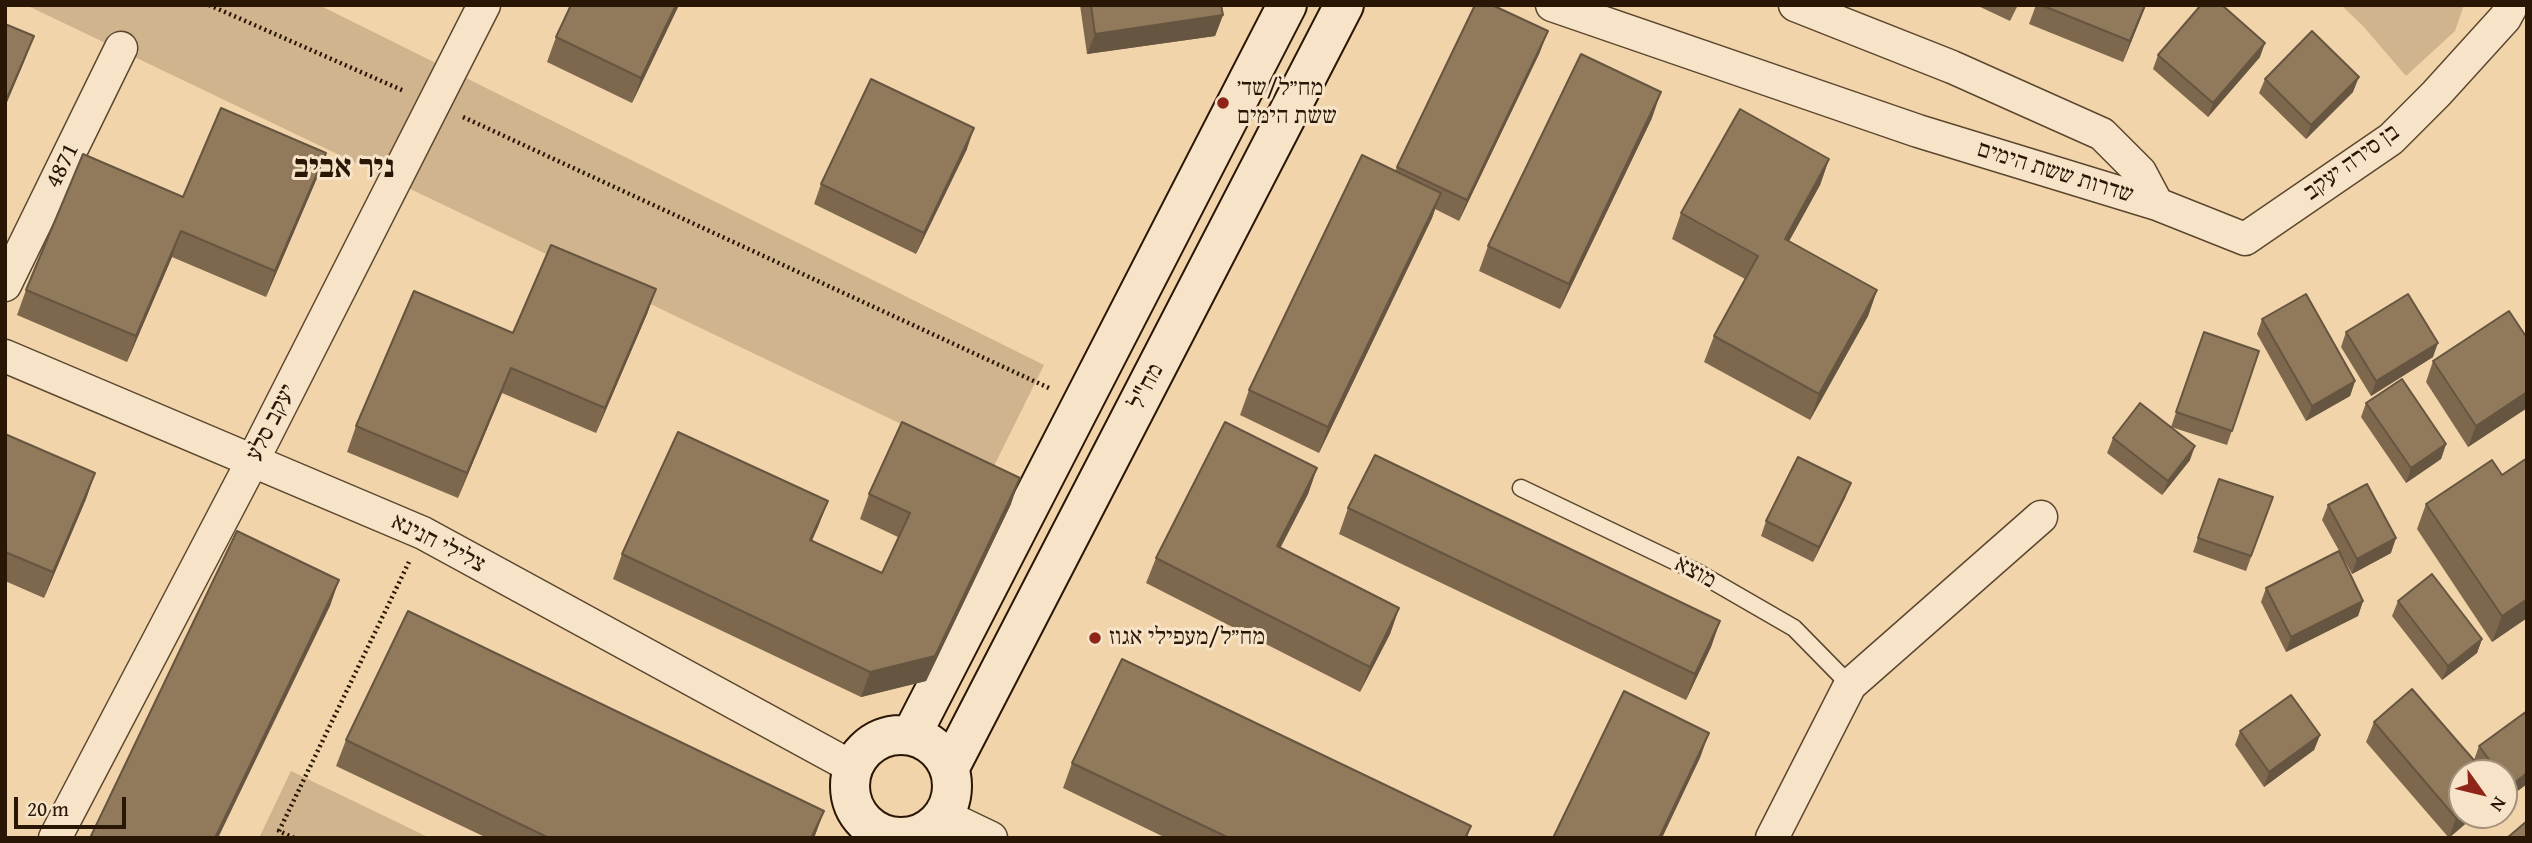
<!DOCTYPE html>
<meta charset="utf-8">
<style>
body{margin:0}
#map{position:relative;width:2532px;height:843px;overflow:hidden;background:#f1d4aa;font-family:"Gentium Book Plus",serif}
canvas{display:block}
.frame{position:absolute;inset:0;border:7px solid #291605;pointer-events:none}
.north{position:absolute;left:2448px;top:759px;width:70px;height:70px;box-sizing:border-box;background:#f6e3c8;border:2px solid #a4917a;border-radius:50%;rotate:124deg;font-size:19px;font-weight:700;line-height:28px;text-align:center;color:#291605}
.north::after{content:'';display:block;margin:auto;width:24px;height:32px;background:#8f2418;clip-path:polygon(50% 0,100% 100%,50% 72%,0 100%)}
.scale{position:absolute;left:14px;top:797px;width:112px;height:32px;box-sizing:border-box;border:4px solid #291605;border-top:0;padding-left:9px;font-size:21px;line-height:24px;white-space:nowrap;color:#291605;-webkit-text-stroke:5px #f6e3c8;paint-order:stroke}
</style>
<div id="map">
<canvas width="2532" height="843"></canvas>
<div class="frame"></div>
<div class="north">N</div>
<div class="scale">20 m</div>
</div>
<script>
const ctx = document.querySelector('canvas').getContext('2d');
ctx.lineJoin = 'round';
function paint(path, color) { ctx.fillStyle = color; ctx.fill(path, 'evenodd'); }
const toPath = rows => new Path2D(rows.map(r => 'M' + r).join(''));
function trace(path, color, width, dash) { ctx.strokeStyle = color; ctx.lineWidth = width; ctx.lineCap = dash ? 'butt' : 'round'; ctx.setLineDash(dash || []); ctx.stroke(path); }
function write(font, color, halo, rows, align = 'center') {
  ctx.font = font + ' "Gentium Book Plus","Frank Ruhl Libre",serif'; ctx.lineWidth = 6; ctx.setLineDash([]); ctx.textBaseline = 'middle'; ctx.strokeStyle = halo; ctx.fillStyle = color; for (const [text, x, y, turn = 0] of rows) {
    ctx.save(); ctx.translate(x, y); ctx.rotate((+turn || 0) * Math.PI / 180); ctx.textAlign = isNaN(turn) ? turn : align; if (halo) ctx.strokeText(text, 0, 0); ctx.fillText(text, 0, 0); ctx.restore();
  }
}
paint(toPath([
 [26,5,319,5,1044,365,993,468],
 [2341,5,2464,5,2455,31,2406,76,2363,26],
 [291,771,430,838,259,838]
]), '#cfb48e');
const lane = toPath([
 [1521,488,1697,572,1794,628,1850,685]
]);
const street = toPath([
 [1552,5,1918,131,2157,204,2245,239,2391,139,2436,94,2505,18,2512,5],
 [1795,5,1952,67,2102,134,2140,172,2157,204],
 [5,285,121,48],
 [5,356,423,533,854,768],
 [943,815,991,838],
 [55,838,253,460,484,5],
 [1772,838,1850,685,2041,517]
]);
const secondary = toPath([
 '850 786a51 51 0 1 1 102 0a51 51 0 1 1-102 0Z',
 [911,736,1287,5],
 [949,769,1344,5]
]);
trace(lane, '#5b462e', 19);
trace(street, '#5b462e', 35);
trace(secondary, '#291605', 42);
trace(toPath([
 [209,5,404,91],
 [463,117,1049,388],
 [294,838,279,831,409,562]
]), '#291605', 4.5, [2, 3.5]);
trace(lane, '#f6e3c8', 16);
trace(street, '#f6e3c8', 32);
trace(secondary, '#f6e3c8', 38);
paint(toPath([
 [571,5,679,5,632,103,547,62,556,37],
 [1080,5,1221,5,1223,15,1215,36,1087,54],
 [1976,5,2018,5,2010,21],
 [2036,5,2146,5,2123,62,2029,24],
 [1540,52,1459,221,1435,209,1432,218,1319,453,1240,415,1249,390,1395,171,1397,167],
 [2158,55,2260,57,2208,117,2153,69],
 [2265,79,2353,92,2306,139,2259,93],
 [1652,118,1560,309,1479,271,1488,246],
 [967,149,916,254,814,204,821,184],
 [326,153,317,178,266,297,172,257,127,362,17,315,26,290,183,197],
 [1829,159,1820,185,1789,241,1877,290,1868,316,1810,420,1704,362,1714,336,1745,279,1672,239,1681,213],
 [656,289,647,314,596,433,502,393,458,498,347,452,356,426,513,333],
 [2262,319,2355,381,2350,396,2306,421,2257,334],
 [2204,332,2259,351,2227,445,2171,427],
 [2346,332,2433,357,2371,396,2341,347],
 [2527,338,2527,408,2468,447,2426,382,2433,361],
 [2366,403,2446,444,2441,459,2406,483,2361,417],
 [5,434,95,473,86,499,44,598,5,581],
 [2113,438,2190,460,2162,495,2107,453],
 [1317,468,1308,494,1280,548,1399,608,1390,634,1360,692,1146,583,1156,558],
 [2502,475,2527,618,2492,642,2417,529,2426,504],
 [2219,479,2273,497,2246,571,2193,552],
 [1851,483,1845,498,1813,562,1761,536,1766,521],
 [869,494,1011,504,926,681,861,697,613,579,622,554,828,501,812,541,882,573,898,537,860,519],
 [2328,505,2391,553,2352,574,2322,520],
 [1348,508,1720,621,1711,647,1686,700,1339,534],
 [2266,588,2363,601,2358,616,2286,652,2261,602],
 [2398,601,2482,639,2477,653,2442,680,2392,616],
 [2527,711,2527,784,2504,801,2504,773,2462,773,2462,815,2449,838,2366,742,2374,722,2474,760,2479,746],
 [2240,731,2320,735,2314,750,2264,787,2235,745],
 [346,740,824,811,814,838,487,838,336,766],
 [1072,763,1471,826,1467,838,1166,838,1063,788]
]), '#7d684e');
paint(toPath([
 [676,5,679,5,632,103,641,78],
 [2145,5,2146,5,2123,62,2130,41],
 [1223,15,1215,36,1087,54,1095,34],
 [1548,31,1540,52,1459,221,1467,200],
 [34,36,24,62,5,107,5,103],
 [2265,43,2260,57,2208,117,2213,103],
 [2359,77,2353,92,2306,139,2311,125],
 [1661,92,1652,118,1560,309,1569,284],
 [974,128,967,149,916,254,924,233],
 [326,153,317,178,266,297,275,271],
 [1829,159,1820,185,1776,265,1785,239],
 [1441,193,1432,218,1319,453,1328,427],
 [181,231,172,257,127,362,136,336],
 [656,289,647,314,596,433,605,408],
 [1877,290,1868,316,1810,420,1819,394],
 [2438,343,2433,357,2371,396,2376,381],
 [511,368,502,393,458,498,467,473],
 [2355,381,2350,396,2306,421,2312,406],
 [2527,392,2527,408,2468,447,2476,426],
 [2446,444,2441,459,2406,483,2411,468],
 [2195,446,2190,460,2162,495,2168,481],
 [1317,468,1308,494,1268,572,1277,546],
 [95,473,86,499,44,598,53,572],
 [1020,478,1011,504,926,681,861,697,870,672],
 [1851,483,1845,498,1813,562,1819,547],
 [828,501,818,527,800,565,810,540],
 [2396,538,2391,553,2352,574,2357,559],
 [339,580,330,606,218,838,215,838],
 [2527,599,2527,618,2492,642,2502,616],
 [2363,601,2358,616,2286,652,2291,637],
 [1399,608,1390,634,1360,692,1370,667],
 [1720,621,1711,647,1686,700,1695,674],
 [2482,639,2477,653,2442,680,2448,666],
 [1709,733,1700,758,1662,838,1659,838],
 [2320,735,2314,750,2264,787,2269,772],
 [2527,773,2527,784,2504,801,2509,787],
 [824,811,814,838,811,838],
 [2462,813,2462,815,2476,815,2449,838,2456,818]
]), '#665540');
const building = toPath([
 [571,5,676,5,641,78,556,37,571,5],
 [1091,5,1221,5,1223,15,1095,34,1091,5],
 [1475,5,1492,5,1548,31,1467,200,1397,167,1475,5],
 [2041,5,2145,5,2130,41,2041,5],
 [2201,5,2222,5,2265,43,2213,103,2158,55,2201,5],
 [5,24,34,36,5,103,5,24],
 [2312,31,2359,77,2311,125,2265,79,2312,31],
 [1581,54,1661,92,1569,284,1488,246,1581,54],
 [871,79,974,128,924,233,821,184,871,79],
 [221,108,326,153,275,271,181,231,136,336,26,290,83,154,183,197,221,108],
 [1740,109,1829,159,1785,239,1877,290,1819,394,1714,336,1758,256,1681,213,1740,109],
 [1362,155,1441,193,1328,427,1249,390,1362,155],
 [551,245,656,289,605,408,511,368,467,473,356,426,414,291,513,333,551,245],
 [2306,294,2355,381,2312,406,2262,319,2306,294],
 [2408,294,2438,343,2376,381,2346,332,2408,294],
 [2509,311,2527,338,2527,392,2476,426,2433,361,2509,311],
 [2204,332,2259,351,2232,431,2176,412,2204,332],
 [2402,379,2446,444,2411,468,2366,403,2402,379],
 [2140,403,2195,446,2168,481,2113,438,2140,403],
 [902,422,1020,478,935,656,870,672,622,554,678,432,828,501,810,540,882,573,910,513,869,494,902,422],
 [1225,422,1317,468,1277,546,1399,608,1370,667,1156,558,1225,422],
 [5,434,95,473,53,572,5,552,5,434],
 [1375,455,1720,621,1695,674,1348,508,1375,455],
 [1798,457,1851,483,1819,547,1766,521,1798,457],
 [2527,458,2527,599,2502,616,2426,504,2492,460,2502,475,2527,458],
 [2219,479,2273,497,2251,556,2198,538,2219,479],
 [2367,484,2396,538,2357,559,2328,505,2367,484],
 [237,531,339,580,215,838,90,838,237,531],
 [2339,551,2363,601,2291,637,2266,588,2339,551],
 [2432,574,2482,639,2448,666,2398,601,2432,574],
 [408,611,824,811,811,838,549,838,346,740,408,611],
 [1122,659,1471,826,1465,838,1229,838,1072,763,1122,659],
 [2412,689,2485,773,2462,773,2462,813,2456,818,2374,722,2412,689],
 [1624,691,1709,733,1659,838,1553,838,1624,691],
 [2291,695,2320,735,2269,772,2240,731,2291,695],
 [2527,711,2527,773,2509,787,2504,780,2504,773,2499,773,2479,746,2527,711],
 [2527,821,2527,838,2507,838,2527,821]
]);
paint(building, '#91795b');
trace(building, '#665540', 2);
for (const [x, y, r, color] of [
 [1223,103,7,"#8f2418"],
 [1095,638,7,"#8f2418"]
]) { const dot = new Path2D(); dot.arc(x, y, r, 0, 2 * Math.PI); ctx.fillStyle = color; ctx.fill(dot); trace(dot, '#f6e3c8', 2.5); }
write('24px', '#291605', '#f6e3c8', [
 ["מח״ל/שד׳",1237,89],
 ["ששת הימים",1237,117],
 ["מח״ל/מעפילי אגוז",1109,638]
], 'left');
write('24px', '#291605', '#f6e3c8', [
 ["בן סירה יעקב",2352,163,-36],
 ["4871",63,166,-64],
 ["שדרות ששת הימים",2055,173,17],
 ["מח\"ל",1147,387,-63],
 ["יעקב סלע",272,423,-63],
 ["צלילי חנינא",438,544,27],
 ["מוצא",1695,573,28]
]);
write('bold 32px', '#291605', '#f6e3c8', [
 ["ניר אביב",344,169]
]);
</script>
